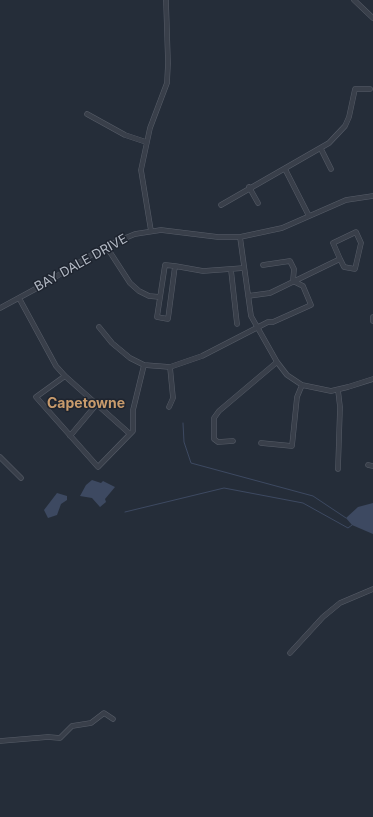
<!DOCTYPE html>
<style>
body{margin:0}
canvas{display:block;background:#252d39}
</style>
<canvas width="373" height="817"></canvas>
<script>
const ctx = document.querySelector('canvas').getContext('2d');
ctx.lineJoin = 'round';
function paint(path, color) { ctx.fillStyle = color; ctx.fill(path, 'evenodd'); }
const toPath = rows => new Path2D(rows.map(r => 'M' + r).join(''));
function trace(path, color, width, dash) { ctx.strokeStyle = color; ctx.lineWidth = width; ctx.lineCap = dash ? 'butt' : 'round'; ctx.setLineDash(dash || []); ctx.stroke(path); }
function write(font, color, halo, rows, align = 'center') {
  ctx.font = font + ' Inter,sans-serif'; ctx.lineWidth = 3; ctx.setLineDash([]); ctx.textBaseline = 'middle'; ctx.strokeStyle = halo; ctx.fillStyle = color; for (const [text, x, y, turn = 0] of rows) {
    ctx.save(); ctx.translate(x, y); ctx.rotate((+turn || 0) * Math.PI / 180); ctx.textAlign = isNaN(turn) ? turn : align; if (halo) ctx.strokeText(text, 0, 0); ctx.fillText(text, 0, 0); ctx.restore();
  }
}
paint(toPath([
 [92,480,101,483,103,481,115,487,105,499,106,502,100,507,92,498,80,496,86,485],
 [57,493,67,496,67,500,61,504,57,515,48,518,44,510],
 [373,503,373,534,352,525,346,518,358,507]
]), '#3d4961');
trace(toPath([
 [183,423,184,442,191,463,313,496,346,518],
 [125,512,224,488,303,503,348,528,352,525]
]), '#3d4961', 1);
const minor = toPath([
 [354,0,373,18],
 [87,114,125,135,146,142],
 [321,149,331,169],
 [285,169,309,216],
 [249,187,258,203],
 [221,205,329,143,345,126,349,117,355,89,370,89],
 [151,231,141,170,150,128,167,83,168,63,166,0],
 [240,237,251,316,277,362,287,375,302,385,331,391,348,387,373,379],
 [106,246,130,283,139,291,149,296,160,297],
 [263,265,290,261,294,269,293,281],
 [175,266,168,319,157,317,165,265,175,266,203,271,244,268],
 [231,270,237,324],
 [248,296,270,293,340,259,344,267,355,269,361,243,356,232,333,243,340,259],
 [19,298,56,366,65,376,130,434],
 [0,308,39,287,106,246,135,234,161,230,218,237,240,237,282,228,346,200,373,196],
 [373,317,373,321],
 [99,327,112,343,130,358,144,365,170,367,202,356,268,322,273,322,311,305,303,286,293,281],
 [65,376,36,397,98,467,133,431,133,410,144,365],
 [169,407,173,398,170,367],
 [70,436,96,405],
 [233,441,218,442,214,439,214,418,219,411,277,362],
 [261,443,292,446,297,397,302,385],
 [0,457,21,478],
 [368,465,373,466],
 [338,469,340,407,338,390],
 [290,653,323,617,340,603,373,589],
 [0,741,48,737,60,738,72,726,91,723,104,713,113,719]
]);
trace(minor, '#575d68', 5.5);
trace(minor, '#393f4a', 4.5);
write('13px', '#b4bac5', '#1e242f', [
 ["BAY DALE DRIVE",81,263,-29]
]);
write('bold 14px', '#c89b6c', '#1e242f', [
 ["Capetowne",86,404]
]);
</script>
